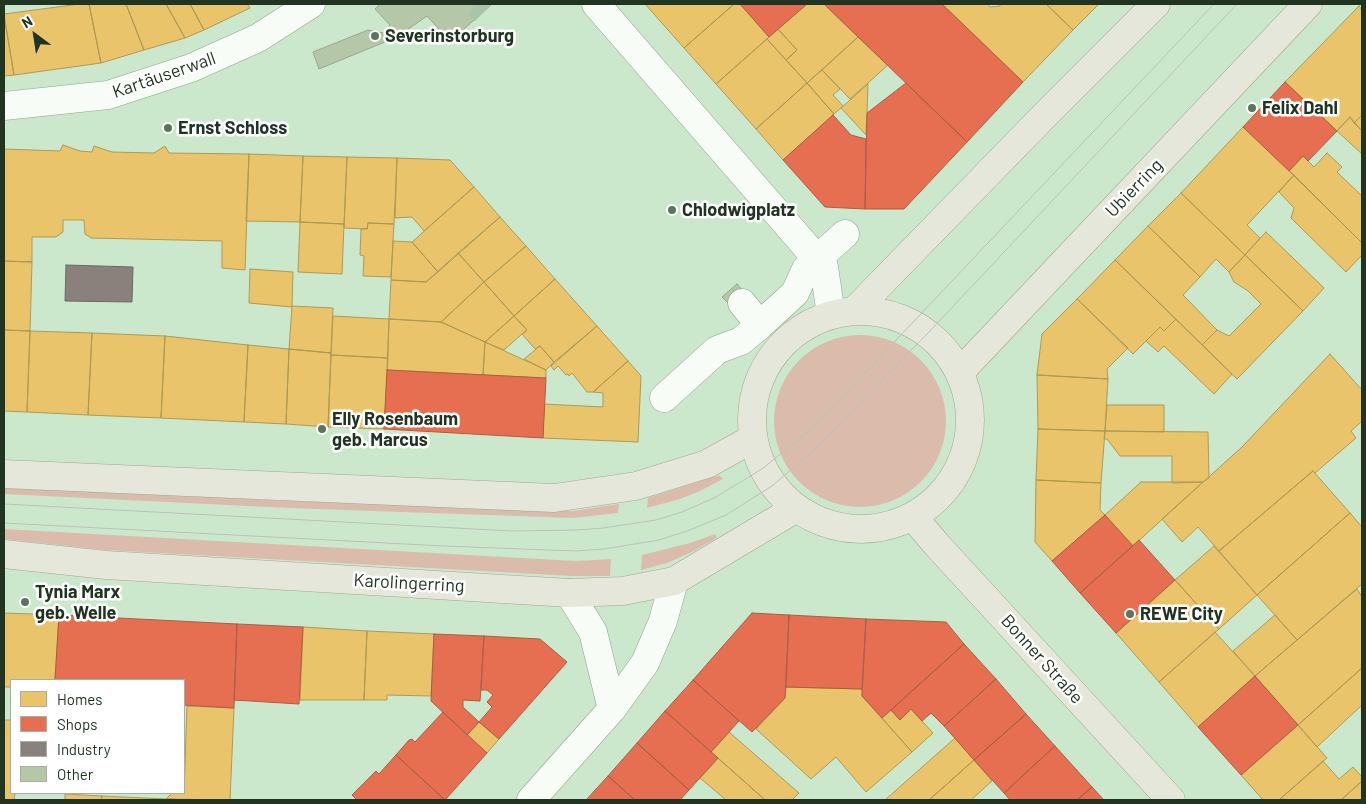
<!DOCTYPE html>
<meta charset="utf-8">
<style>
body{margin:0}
#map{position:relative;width:1366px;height:804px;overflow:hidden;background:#cce8cc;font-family:Barlow,sans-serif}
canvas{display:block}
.frame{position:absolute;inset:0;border:5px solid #203421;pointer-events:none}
.legend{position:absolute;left:10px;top:679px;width:175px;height:115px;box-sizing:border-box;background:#fff;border:1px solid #a6aea6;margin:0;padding:6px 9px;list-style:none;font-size:15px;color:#203421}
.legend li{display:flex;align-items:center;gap:10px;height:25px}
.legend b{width:25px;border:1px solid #a6aea6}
.north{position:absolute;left:10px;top:10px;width:50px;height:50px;-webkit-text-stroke:4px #fff;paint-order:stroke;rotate:329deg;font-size:14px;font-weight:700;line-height:20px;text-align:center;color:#203421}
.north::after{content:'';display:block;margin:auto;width:18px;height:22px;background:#203421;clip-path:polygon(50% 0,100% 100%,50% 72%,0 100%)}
</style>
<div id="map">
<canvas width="1366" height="804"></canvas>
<div class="frame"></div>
<ul class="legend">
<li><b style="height:14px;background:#e9c46a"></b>Homes</li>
<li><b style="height:14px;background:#e76f51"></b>Shops</li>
<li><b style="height:14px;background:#8a817c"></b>Industry</li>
<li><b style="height:14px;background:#b4c7a7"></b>Other</li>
</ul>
<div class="north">N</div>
</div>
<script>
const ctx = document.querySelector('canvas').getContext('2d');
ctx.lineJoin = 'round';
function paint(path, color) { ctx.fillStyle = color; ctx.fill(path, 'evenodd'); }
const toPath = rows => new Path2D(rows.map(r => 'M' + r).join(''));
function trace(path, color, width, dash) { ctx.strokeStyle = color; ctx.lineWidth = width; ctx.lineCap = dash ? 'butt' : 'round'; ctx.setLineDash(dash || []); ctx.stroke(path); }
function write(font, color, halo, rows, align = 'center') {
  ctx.font = font + ' Barlow,sans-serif'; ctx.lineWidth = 5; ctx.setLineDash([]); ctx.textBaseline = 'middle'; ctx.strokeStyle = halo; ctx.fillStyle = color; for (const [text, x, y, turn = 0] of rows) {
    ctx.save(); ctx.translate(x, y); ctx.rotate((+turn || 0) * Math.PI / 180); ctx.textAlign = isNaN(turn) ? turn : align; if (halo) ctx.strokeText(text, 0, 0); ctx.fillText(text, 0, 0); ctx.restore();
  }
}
paint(toPath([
 '774 421a86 86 0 1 1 172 0a86 86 0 1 1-172 0Z',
 [719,475,723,479,700,491,680,499,647,508,648,498],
 [4,486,290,501,573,511,619,504,618,513,573,518,289,508,4,494],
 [4,529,576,561,611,559,610,576,572,576,106,550,4,539],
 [715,534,717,538,692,552,667,563,641,570,642,555,690,543]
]), '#dbbcac');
const homes = toPath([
 [80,4,89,4,101,63,14,75,4,14,80,4],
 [89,4,126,4,144,50,101,63,89,4],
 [126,4,166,4,185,38,144,50,126,4],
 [166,4,190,4,204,30,185,38,166,4],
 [190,4,247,4,250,8,204,30,190,4],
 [645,4,734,4,684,48,645,4],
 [734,4,740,4,769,37,716,84,684,48,734,4],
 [807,4,824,4,858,37,807,83,786,60,797,50,778,29,807,4],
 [942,4,987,4,990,7,1000,6,1000,4,1046,4,1073,30,1023,82,942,4],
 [1046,4,1099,4,1073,30,1046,4],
 [1359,6,1362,10,1362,115,1354,123,1350,117,1337,131,1285,82,1359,6],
 [4,16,14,75,4,76,4,16],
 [778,29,797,50,786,60,767,39,778,29],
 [858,37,888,65,850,99,822,70,858,37],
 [767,39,807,83,756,129,716,84,767,39],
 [822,70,840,89,833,95,843,106,834,114,807,83,822,70],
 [807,83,834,114,783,160,756,129,807,83],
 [868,84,867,113,866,135,841,108,868,84],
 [1362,115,1362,131,1354,123,1362,115],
 [1350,117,1362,131,1362,154,1337,131,1350,117],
 [1243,127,1294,175,1247,225,1260,238,1245,255,1181,193,1243,127],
 [63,145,80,151,92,152,94,146,112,152,154,153,165,146,169,153,249,154,245,270,222,268,222,241,91,238,85,234,84,220,63,220,63,232,56,237,32,237,32,262,4,261,4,149,60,151,63,145],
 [1327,153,1342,167,1337,172,1362,196,1362,243,1289,171,1303,156,1314,167,1327,153],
 [249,154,303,156,300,222,246,221,249,154],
 [303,156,347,157,344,224,300,222,303,156],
 [347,157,397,158,394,224,368,223,367,229,344,228,347,157],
 [397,158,450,160,474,187,424,231,412,217,395,218,397,158],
 [1294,175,1362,243,1362,255,1346,272,1291,218,1294,208,1279,192,1294,175],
 [474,187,500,217,438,272,412,242,474,187],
 [1181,193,1245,255,1229,272,1216,259,1200,277,1148,226,1181,193],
 [500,217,526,246,484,282,458,253,500,217],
 [300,222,344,224,342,274,298,272,300,222],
 [368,223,394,224,391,277,363,276,364,256,360,255,361,229,367,229,368,223],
 [1148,226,1200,277,1183,295,1217,330,1202,345,1115,260,1148,226],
 [1266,232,1324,288,1303,311,1245,255,1266,232],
 [393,241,412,242,438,272,426,282,391,280,393,241],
 [526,246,555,279,514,316,484,282,526,246],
 [458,253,484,282,441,322,389,319,391,280,426,282,458,253],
 [1245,255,1303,311,1237,379,1202,345,1217,330,1229,336,1261,304,1248,291,1234,282,1229,272,1245,255],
 [1115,260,1176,319,1164,331,1160,327,1133,354,1077,299,1115,260],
 [4,261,32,262,30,331,4,330,4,261],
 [250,269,293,272,292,307,249,303,250,269],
 [555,279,597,326,554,362,540,346,535,349,522,334,527,330,514,316,555,279],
 [484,282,514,316,485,342,441,322,484,282],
 [1077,299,1128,348,1107,369,1108,379,1037,375,1042,334,1077,299],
 [292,306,333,308,331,353,289,349,292,306],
 [333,316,389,319,388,358,331,355,333,316],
 [514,316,527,330,522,334,504,350,485,342,514,316],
 [389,319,441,322,485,342,483,375,387,370,389,319],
 [1176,319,1232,374,1214,394,1164,346,1158,352,1146,341,1160,327,1164,331,1176,319],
 [597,326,628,361,593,392,587,392,572,373,569,376,568,374,566,375,558,366,554,370,551,366,597,326],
 [4,330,30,331,27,412,4,411,4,330],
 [30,331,92,333,88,415,27,412,30,331],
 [92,333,165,336,161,418,88,415,92,333],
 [165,336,248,345,244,422,161,418,165,336],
 [485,342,546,370,546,378,483,375,485,342],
 [248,345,289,349,286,424,244,422,248,345],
 [540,346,554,362,546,370,524,359,540,346],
 [289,349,331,353,328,427,286,424,289,349],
 [1330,354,1362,390,1362,421,1351,431,1356,438,1315,473,1313,471,1219,551,1198,527,1182,542,1162,519,1242,447,1330,354],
 [331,355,388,358,384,429,328,427,331,355],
 [628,361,641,376,638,442,543,438,544,404,603,407,603,393,593,392,628,361],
 [1037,375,1108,379,1105,431,1038,429,1037,375],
 [1107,405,1164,405,1164,432,1105,431,1107,405],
 [1038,429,1105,431,1101,483,1036,480,1038,429],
 [1105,431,1208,432,1209,478,1203,482,1172,483,1172,456,1120,456,1107,439,1104,439,1105,431],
 [1313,471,1350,513,1257,595,1219,551,1313,471],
 [1036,480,1101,483,1100,510,1105,515,1052,561,1035,542,1036,480],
 [1141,482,1203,482,1133,546,1105,515,1141,482],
 [1350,513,1362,527,1362,584,1297,640,1257,595,1350,513],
 [1214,546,1257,595,1219,629,1175,580,1214,546],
 [1175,580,1219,629,1159,682,1116,633,1175,580],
 [1357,589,1362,597,1362,668,1298,725,1255,676,1357,589],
 [4,613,59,615,55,680,11,680,11,687,4,687,4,613],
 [1275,615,1297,640,1255,676,1233,651,1275,615],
 [303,627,367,631,364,700,300,700,303,627],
 [367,631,434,634,431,696,387,695,387,700,364,700,367,631],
 [1215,632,1255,676,1198,727,1159,682,1215,632],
 [1362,668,1362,705,1317,747,1298,725,1362,668],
 [786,687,862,689,862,696,912,752,866,792,836,757,811,779,756,729,785,698,786,687],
 [187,706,234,708,230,800,166,799,172,793,184,793,187,706],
 [911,709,933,733,912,752,882,718,891,710,900,720,911,709],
 [4,720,11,720,11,793,15,793,14,800,4,799,4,720],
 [479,722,499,739,487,753,467,735,479,722],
 [1298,725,1327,758,1279,800,1263,800,1241,775,1298,725],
 [729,732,799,793,792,800,765,800,711,752,729,732],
 [955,738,974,760,929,800,885,800,955,738],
 [718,758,765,800,726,800,700,778,718,758],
 [974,760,992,781,971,800,929,800,974,760],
 [1323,761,1339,779,1353,767,1362,777,1362,781,1341,800,1279,800,1323,761],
 [1362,781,1362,800,1341,800,1362,781],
 [65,794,102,796,101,800,65,800,65,794],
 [102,796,166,799,189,800,101,800,102,796]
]);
paint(homes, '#e9c46a');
trace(homes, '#ad9954', 1);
const shops = toPath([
 [740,4,807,4,769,37,740,4],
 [824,4,942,4,1023,82,967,142,824,4],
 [1285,82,1337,131,1308,161,1303,156,1289,171,1243,127,1285,82],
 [906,83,967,142,904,209,865,209,867,113,906,83],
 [833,115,851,135,866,139,865,209,825,207,783,160,833,115],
 [387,370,546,378,543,438,384,429,387,370],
 [1105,515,1133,546,1080,593,1052,561,1105,515],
 [1139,540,1175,580,1116,633,1080,593,1139,540],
 [752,613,789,615,785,698,752,732,693,680,752,613],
 [59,615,237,624,234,708,184,705,184,680,55,680,59,615],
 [789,615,866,619,862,689,786,687,789,615],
 [866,619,946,622,964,644,882,718,862,696,866,619],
 [237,624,303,627,299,704,234,700,237,624],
 [434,634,484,636,480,701,463,700,463,707,479,722,467,735,431,701,434,634],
 [484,636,540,639,567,662,499,739,479,722,492,707,487,702,493,695,487,690,481,690,484,636],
 [964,644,996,679,944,726,931,713,922,721,911,709,900,720,891,710,964,644],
 [1255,676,1298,725,1241,775,1198,727,1255,676],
 [996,679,1026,714,974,760,944,726,996,679],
 [693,680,739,721,711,752,665,711,693,680],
 [665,711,718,758,689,790,637,743,665,711],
 [443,712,487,753,445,800,396,755,409,740,412,739,415,742,443,712],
 [1026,714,1055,746,1004,793,974,760,1026,714],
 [637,743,689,790,680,800,635,800,608,776,637,743],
 [1055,746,1092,787,1077,800,1010,800,1004,793,1055,746],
 [396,755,445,800,355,800,356,799,352,795,376,771,379,774,396,755],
 [608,776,635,800,586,800,608,776],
 [1092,787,1104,800,1077,800,1092,787]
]);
paint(shops, '#e76f51');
trace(shops, '#ab5d43', 1);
const industry = toPath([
 [66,265,133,267,132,302,65,301,66,265]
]);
paint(industry, '#8a817c');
trace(industry, '#6a6a61', 1);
const building = toPath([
 [380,4,492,4,464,29,461,36,451,42,442,35,438,28,427,16,397,37,319,69,313,52,368,30,383,33,390,25,375,9,380,4],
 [737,284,749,298,735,310,722,297,737,284]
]);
paint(building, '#b4c7a7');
trace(building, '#96a78f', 1);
trace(toPath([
 [478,4,485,11]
]), '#aac4aa', 28, [28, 14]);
const minor = toPath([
 [596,4,824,267,831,315],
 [4,106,108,95,191,68,258,38,311,4],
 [742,303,760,325],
 [664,398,717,350,741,341,760,325,795,293,806,269,845,234],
 [569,593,593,632,612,709],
 [531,800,612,709,645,663,663,621,674,581]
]);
const major = toPath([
 '752 420a109 109 0 1 1 218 0a109 109 0 1 1-218 0Z',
 [854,311,1045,115,1156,4],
 [960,372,1308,4],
 [4,474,554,498,636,486,707,464,752,439],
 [914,518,937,545,1171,800],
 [4,554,106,565,569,593,623,591,674,581,795,509]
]);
trace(minor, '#8da38d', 29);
trace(major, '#9fa78c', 29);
trace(minor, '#f7fcf7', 28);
trace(major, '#e6e7db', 28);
trace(toPath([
 [4,504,512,531,577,530,603,528,656,520,682,512,714,498,762,469,804,435,847,392,1214,4],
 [4,523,444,546,576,551,604,549,659,540,690,530,726,515,772,486,814,450,928,333,1237,4]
]), '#bac1ba', 1);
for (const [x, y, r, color] of [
 [375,36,5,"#5c735d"],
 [1252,108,5,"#5c735d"],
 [168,128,5,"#5c735d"],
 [672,210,5,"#5c735d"],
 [322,429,5,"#5c735d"],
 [25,602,5,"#5c735d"],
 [1130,614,5,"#5c735d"]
]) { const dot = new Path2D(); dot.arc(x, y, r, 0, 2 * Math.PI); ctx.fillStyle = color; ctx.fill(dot); trace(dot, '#fff', 2); }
write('bold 18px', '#203421', '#fff', [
 ["Severinstorburg",385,36],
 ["Felix Dahl",1262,108],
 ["Ernst Schloss",178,128],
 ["Chlodwigplatz",682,210],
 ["Elly Rosenbaum",332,419],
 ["geb. Marcus",332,440],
 ["Tynia Marx",35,592],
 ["geb. Welle",35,613],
 ["REWE City",1140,614]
], 'left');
write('18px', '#203421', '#fff', [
 ["Kartäuserwall",164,75,-19],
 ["Ubierring",1134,188,-46],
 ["Karolingerring",409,583,3],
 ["Bonner Straße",1042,659,48]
]);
</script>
